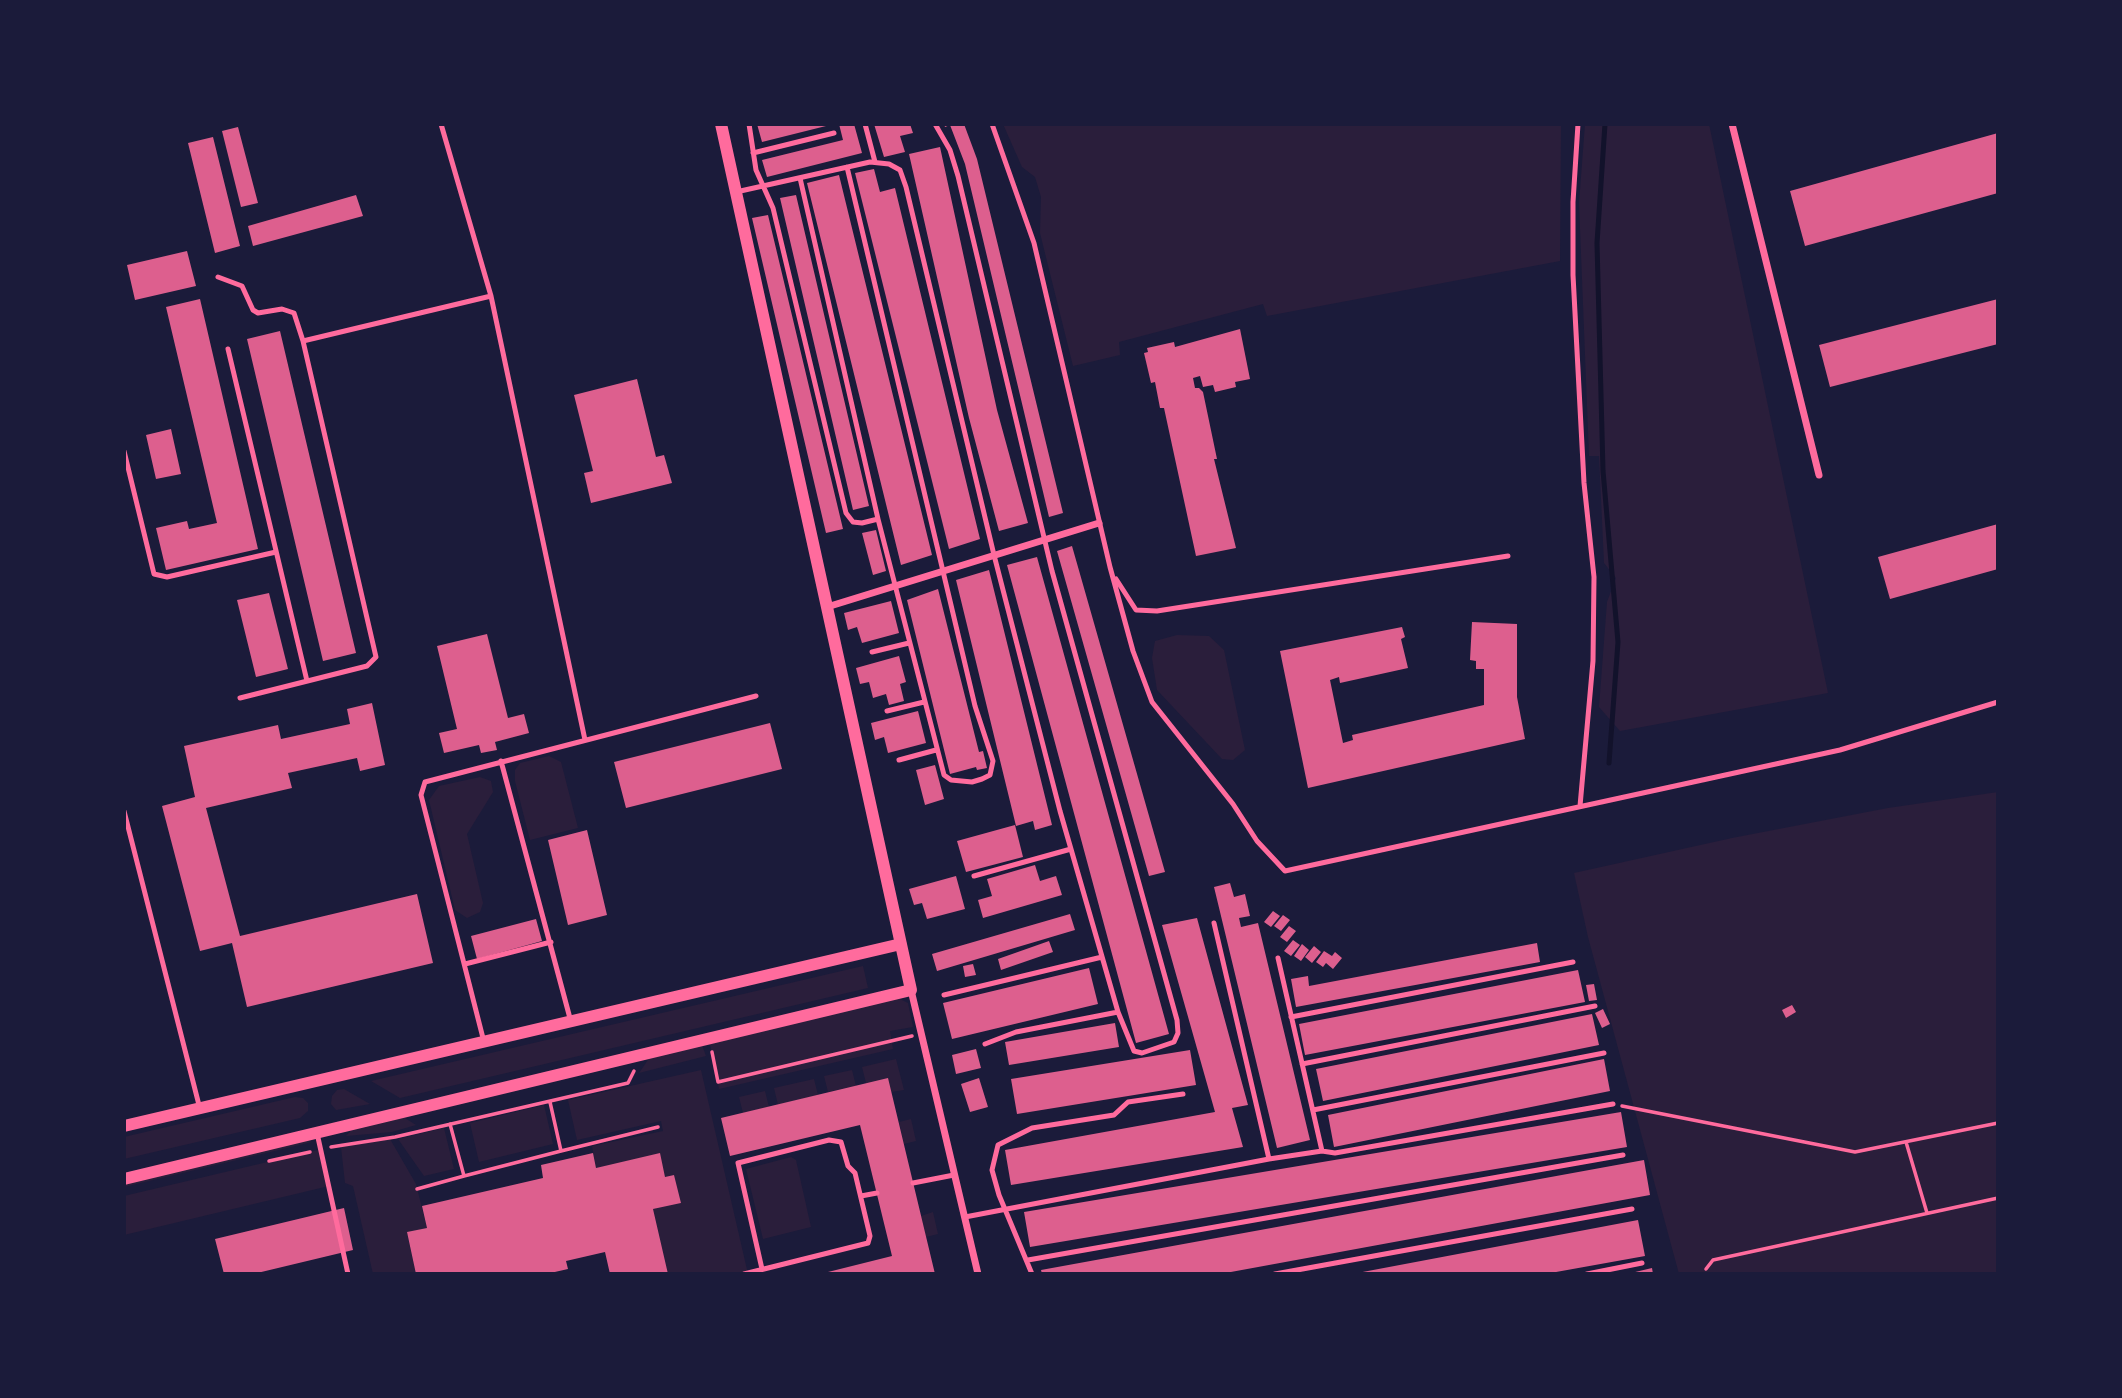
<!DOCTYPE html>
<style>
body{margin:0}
#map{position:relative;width:2122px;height:1398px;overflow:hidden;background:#1b1b3a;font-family:Montserrat,sans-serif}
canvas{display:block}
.frame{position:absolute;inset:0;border:126px solid #1b1b3a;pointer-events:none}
</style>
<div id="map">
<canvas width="2122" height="1398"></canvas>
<div class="frame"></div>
</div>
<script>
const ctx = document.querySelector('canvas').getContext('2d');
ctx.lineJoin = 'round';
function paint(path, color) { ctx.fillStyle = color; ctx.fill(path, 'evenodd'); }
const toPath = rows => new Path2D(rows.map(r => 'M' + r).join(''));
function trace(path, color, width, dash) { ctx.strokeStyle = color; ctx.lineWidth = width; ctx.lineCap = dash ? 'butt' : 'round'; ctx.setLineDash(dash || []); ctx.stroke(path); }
paint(toPath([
 [1003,124,1561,124,1560,261,1267,316,1263,304,1119,342,1120,355,1073,366,1040,233,1041,197,1035,177,1022,167],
 [1585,124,1709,124,1828,693,1620,731,1599,707,1607,602,1616,578,1604,563,1599,456,1589,456,1579,203],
 [1177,635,1209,636,1224,650,1245,750,1233,760,1222,759,1157,690,1152,658,1155,641],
 [549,756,561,762,578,828,530,840,515,781,515,770,520,763],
 [480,777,491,781,493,792,467,834,483,903,480,912,467,918,455,910,429,800,439,786],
 [1998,792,1998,1274,1679,1274,1588,937,1574,873,1732,838,1888,808],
 [863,966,868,988,400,1098,371,1081],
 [896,997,908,1003,913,1027,890,1031,893,1049,719,1089,710,1044],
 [702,1045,706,1056,639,1073,650,1057],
 [896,1059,904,1090,891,1092,866,1083,862,1067],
 [701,1070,748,1274,668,1274,653,1209,681,1203,674,1175,665,1177,659,1154,596,1168,592,1146,663,1131,661,1121,577,1140,568,1100],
 [852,1070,856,1086,828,1092,824,1076],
 [814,1079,818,1095,778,1105,774,1088],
 [344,1089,370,1104,336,1110,331,1104,332,1096,337,1090],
 [765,1091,769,1107,743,1113,739,1097],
 [295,1097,303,1098,308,1103,308,1111,300,1118,124,1159,124,1137],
 [544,1105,553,1144,479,1162,470,1123],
 [400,1115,416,1125,392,1132,346,1136,356,1125],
 [911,1119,916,1141,904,1144,899,1122],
 [444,1128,454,1169,424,1176,398,1139],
 [300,1139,312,1142,124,1187,124,1181],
 [390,1139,416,1184,427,1228,407,1233,416,1274,373,1274,353,1186,345,1183,341,1147],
 [318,1150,329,1186,124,1235,124,1196],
 [791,1157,796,1160,811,1227,763,1239,746,1169],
 [933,1212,938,1234,926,1237,921,1216]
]), '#2a1e3b');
trace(toPath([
 [1605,124,1597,243,1603,471,1618,642,1609,763]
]), '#12122b', 5);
paint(toPath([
 [757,124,830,124,830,125,762,142],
 [839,124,854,124,862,153,767,177,762,160,843,140],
 [874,124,910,124,913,133,900,136,905,152,884,157],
 [944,124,964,124,977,159,1063,513,1049,517,965,164,950,125,945,127],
 [238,127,258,203,241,207,222,131],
 [1998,133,1998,193,1805,246,1790,191],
 [213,137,240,246,215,253,188,143],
 [940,147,997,410,1028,523,999,531,969,418,909,154],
 [874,169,880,192,895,188,980,539,949,549,855,173],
 [839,175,932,555,901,565,807,183],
 [356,195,363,216,253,246,248,226],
 [796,195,869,506,853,510,780,198],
 [768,215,843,529,826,533,752,218],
 [187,251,196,286,135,300,127,265],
 [200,299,258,549,166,570,156,528,187,521,189,529,217,523,166,307],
 [1998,299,1998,344,1830,387,1819,345],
 [1240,329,1250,379,1235,382,1236,387,1215,392,1213,385,1203,387,1200,376,1193,378,1195,388,1199,388,1203,392,1217,459,1214,459,1236,548,1196,556,1164,408,1160,408,1155,382,1151,383,1144,353,1148,352,1147,348,1174,342,1175,347],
 [280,331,356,653,323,661,247,339],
 [637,379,656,457,664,455,672,483,591,503,584,473,593,471,574,395],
 [171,429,181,474,156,479,146,435],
 [1998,524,1998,569,1890,599,1878,557],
 [876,530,886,571,873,575,862,533],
 [1072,546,1165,872,1149,876,1057,551],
 [1037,557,1169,1034,1136,1043,1007,565],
 [989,570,1052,825,1035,830,1033,821,1016,826,956,580],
 [938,589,979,752,983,751,987,768,977,770,976,767,950,774,907,600],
 [269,593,288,669,256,677,237,600],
 [891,601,899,633,862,643,857,627,848,630,844,613],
 [1472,622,1517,624,1517,697,1525,739,1308,788,1280,651,1402,627,1405,637,1401,639,1408,668,1340,683,1339,677,1330,680,1343,743,1353,740,1352,735,1484,705,1484,669,1476,669,1476,661,1470,660],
 [487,634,508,718,524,714,529,733,495,742,497,750,481,753,479,745,444,753,439,733,457,729,437,646],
 [899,656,906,682,900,684,904,701,889,705,886,694,873,698,869,682,860,684,856,668],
 [372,703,385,765,360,771,357,758,288,773,292,788,206,808,240,936,417,894,433,963,247,1007,232,943,200,951,162,806,195,797,184,746,278,725,281,739,350,724,347,709],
 [918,711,926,743,888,753,884,737,875,740,871,723],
 [770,723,782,769,626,808,614,762],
 [935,765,944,799,925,805,916,770],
 [1015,825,1023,857,966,872,957,841],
 [587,830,607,915,568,925,548,840],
 [1035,865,1040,881,1056,876,1062,895,983,918,978,900,992,896,987,879],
 [956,876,965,909,927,919,922,903,914,905,909,889],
 [1230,883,1234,897,1245,894,1250,916,1239,918,1241,927,1258,923,1310,1140,1277,1148,1214,887],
 [1273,911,1280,916,1271,927,1264,922],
 [1070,914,1075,930,937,971,932,954],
 [1283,915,1290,920,1281,931,1274,926],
 [1197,918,1248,1105,1232,1108,1243,1147,1011,1185,1005,1150,1215,1112,1162,925],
 [536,919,542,941,477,959,471,936],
 [1289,926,1296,931,1287,942,1280,937],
 [1293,940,1300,945,1291,956,1284,951],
 [1049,941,1053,952,1001,970,998,959],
 [1537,943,1540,962,1296,1007,1291,979,1308,976,1309,986],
 [1302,944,1309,950,1301,961,1294,956],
 [1314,946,1321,952,1312,963,1305,957],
 [1324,951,1332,956,1335,952,1342,958,1333,969,1326,963,1323,967,1316,962],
 [973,964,976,975,965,977,963,966],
 [1089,968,1098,1004,952,1039,943,1003],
 [1578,970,1585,1002,1305,1055,1299,1024],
 [1594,984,1597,1000,1589,1001,1586,985],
 [1792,1005,1796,1012,1786,1018,1782,1010],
 [1603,1009,1610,1024,1602,1028,1595,1013],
 [1592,1014,1599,1045,1323,1101,1316,1069],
 [1115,1023,1119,1047,1009,1065,1005,1042],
 [976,1049,981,1068,956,1074,952,1055],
 [1190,1050,1196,1085,1017,1114,1011,1079],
 [1604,1059,1610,1091,1334,1147,1328,1115],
 [888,1078,935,1274,820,1274,892,1256,860,1125,730,1156,721,1118],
 [979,1078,988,1107,970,1112,961,1084],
 [1621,1112,1627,1147,1030,1247,1024,1212],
 [593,1153,596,1168,660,1153,665,1177,674,1175,681,1203,653,1209,668,1274,610,1274,605,1252,566,1261,568,1269,546,1274,416,1274,407,1232,427,1228,422,1206,543,1178,541,1165],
 [1644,1160,1650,1195,1220,1274,1042,1274,1041,1270],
 [344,1208,353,1250,253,1274,224,1274,215,1239],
 [1638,1220,1645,1256,1545,1274,1352,1274],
 [1652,1268,1653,1274,1632,1274,1631,1273]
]), '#dd5f8e');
trace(toPath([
 [712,1052,718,1082,912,1036],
 [1622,1106,1855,1152,1998,1123],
 [450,1124,464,1176,561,1151,550,1102],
 [1906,1142,1927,1213],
 [331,1147,395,1137,628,1083,634,1071],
 [561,1151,658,1127],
 [269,1161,310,1152],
 [417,1189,464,1176],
 [1706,1269,1713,1260,1998,1198]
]), '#ff6b9d', 3.5);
trace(toPath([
 [441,124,491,296,585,740],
 [749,124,756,170,773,208,846,513,853,522,862,523,878,519,800,178],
 [865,124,875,162],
 [935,124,950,150,958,176,1052,571,1177,1020,1178,1033,1174,1042,1142,1053,1134,1051,1118,1012],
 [992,124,1034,243,1110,567],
 [1578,124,1573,202,1573,275,1584,483,1594,577,1593,661,1580,806],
 [753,153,834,133],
 [847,167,975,706,993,761,990,775,982,779,972,782,951,780,944,775,878,519],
 [736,192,870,162,889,164,900,170,906,187,994,555,1060,811,1118,1012,1016,1032,985,1044],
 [218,277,242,286,253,310,258,313,282,309,294,313,303,341],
 [228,349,307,681],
 [124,451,154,574,167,577,276,552],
 [1110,567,1133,651,1152,702,1233,804,1257,841,1285,871,1840,750,1998,702],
 [1116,579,1136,610,1157,611,1508,556],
 [872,652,909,643],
 [240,698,367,666,376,657,303,341,491,296],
 [887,711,924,702],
 [899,760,936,750],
 [501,761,571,1022],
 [124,811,200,1109],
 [974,876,1071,849],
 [1214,923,1269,1159],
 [1278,958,1322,1151],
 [465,964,551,942],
 [944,995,1102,957],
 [1291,1017,1573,962],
 [484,1042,421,795,425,782,756,696],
 [1302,1064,1595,1006],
 [1313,1110,1604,1053],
 [317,1133,348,1274],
 [913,1183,954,1175],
 [861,1196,877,1193],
 [965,1217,1269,1159,1322,1151,1335,1153,1613,1104],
 [1028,1260,1623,1155],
 [744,1274,868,1243,870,1236,855,1173,848,1166,841,1142,829,1140,738,1163,762,1269],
 [1032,1274,999,1195,992,1170,998,1145,1032,1128,1114,1115,1128,1102,1183,1094],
 [1275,1274,1632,1209],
 [1587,1274,1642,1263]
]), '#ff6b9d', 5);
trace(toPath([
 [1732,124,1819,475],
 [827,607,1099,523],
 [911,990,978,1274]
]), '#ff6b9d', 7);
trace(toPath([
 [124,1126,901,944],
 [124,1179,911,990,721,124]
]), '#ff6b9d', 12);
</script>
